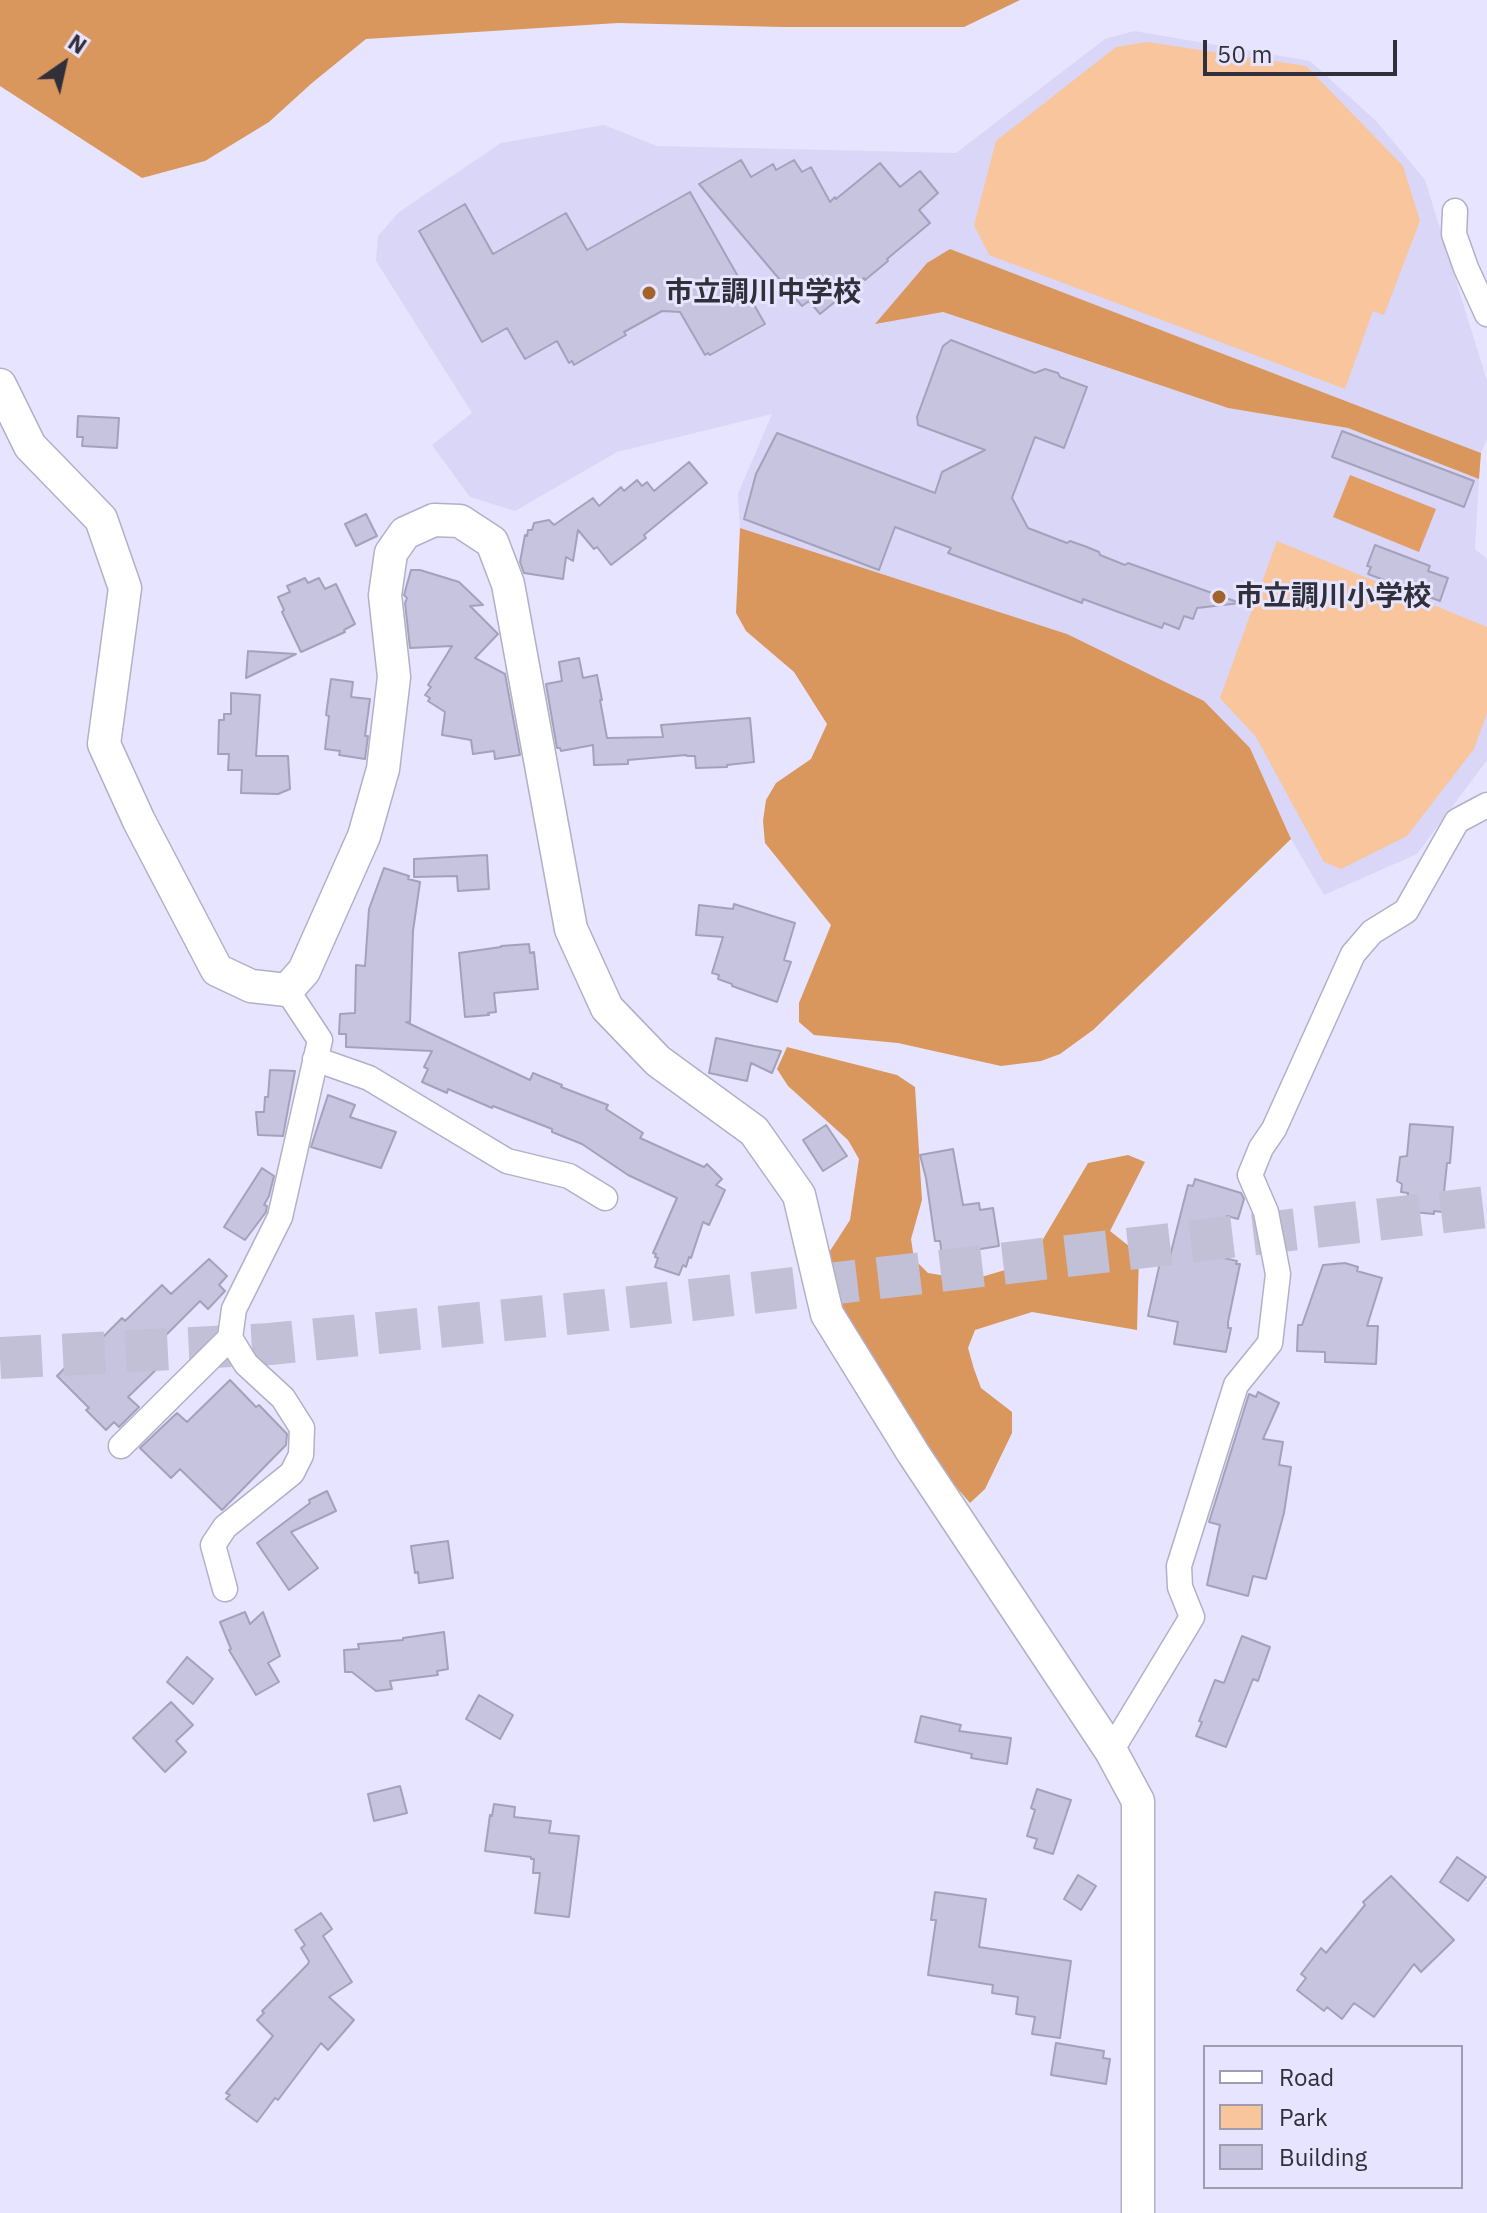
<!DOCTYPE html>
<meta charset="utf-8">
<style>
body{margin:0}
#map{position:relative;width:1487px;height:2213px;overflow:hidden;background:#e6e4fe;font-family:"IBM Plex Sans",sans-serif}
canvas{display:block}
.legend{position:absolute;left:1203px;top:2045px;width:260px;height:144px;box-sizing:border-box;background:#e6e4fe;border:2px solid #9e9cb0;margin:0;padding:10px 14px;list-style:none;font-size:24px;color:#31303a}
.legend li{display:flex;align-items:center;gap:16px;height:40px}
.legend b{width:40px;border:2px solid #9e9cb0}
.north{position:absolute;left:24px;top:24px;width:80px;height:80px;-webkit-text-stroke:6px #e6e4fe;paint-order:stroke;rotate:34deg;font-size:22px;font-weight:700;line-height:32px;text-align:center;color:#31303a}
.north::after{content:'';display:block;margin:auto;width:28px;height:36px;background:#31303a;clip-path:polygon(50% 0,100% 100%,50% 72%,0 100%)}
.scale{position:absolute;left:1203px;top:40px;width:194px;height:36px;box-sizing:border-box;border:4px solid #31303a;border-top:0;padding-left:10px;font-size:24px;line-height:28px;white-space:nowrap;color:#31303a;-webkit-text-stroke:6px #e6e4fe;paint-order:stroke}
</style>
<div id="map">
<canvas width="1487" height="2213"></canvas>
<ul class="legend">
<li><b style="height:10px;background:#fff"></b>Road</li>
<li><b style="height:22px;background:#f8c59c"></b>Park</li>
<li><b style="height:22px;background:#c6c4de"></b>Building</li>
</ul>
<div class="north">N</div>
<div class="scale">50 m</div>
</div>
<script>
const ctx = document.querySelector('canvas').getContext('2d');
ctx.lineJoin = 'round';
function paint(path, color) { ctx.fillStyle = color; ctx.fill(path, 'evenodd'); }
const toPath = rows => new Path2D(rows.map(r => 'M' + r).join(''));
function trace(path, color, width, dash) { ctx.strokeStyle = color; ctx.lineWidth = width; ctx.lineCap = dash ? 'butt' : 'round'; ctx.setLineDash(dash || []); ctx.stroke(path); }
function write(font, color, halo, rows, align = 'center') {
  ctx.font = font + ' "IBM Plex Sans","Noto Sans JP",sans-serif'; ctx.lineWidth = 6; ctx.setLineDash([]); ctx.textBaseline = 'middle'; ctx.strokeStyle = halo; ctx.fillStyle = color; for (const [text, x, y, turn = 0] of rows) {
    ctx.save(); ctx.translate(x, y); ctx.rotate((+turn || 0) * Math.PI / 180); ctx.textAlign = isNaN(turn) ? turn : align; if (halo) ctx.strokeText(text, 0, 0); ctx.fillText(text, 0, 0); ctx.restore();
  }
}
paint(toPath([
 [1134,31,1310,61,1377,122,1425,180,1487,381,1487,439,1481,453,950,249,876,323,942,312,1228,408,1348,428,1479,479,1475,549,1487,559,1487,760,1417,854,1324,895,1291,839,1250,748,1067,634,740,528,738,494,772,414,617,452,515,511,470,497,432,445,472,413,376,261,378,236,399,212,501,143,604,125,657,146,956,153,1105,39]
]), '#d9d6f7');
paint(toPath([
 [1147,42,1306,66,1403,166,1420,221,1384,315,1373,311,1345,389,989,255,974,225,996,141,1116,47],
 [1277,541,1487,627,1487,713,1474,749,1407,836,1341,869,1324,862,1256,737,1220,698]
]), '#f8c59c');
paint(toPath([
 [0,0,1020,0,964,27,783,27,618,23,366,39,312,83,269,122,205,161,142,178,0,86],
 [950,249,1481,453,1479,479,1348,428,1228,408,943,312,875,324,927,263],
 [740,528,1067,634,1204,701,1250,748,1291,839,1093,1030,1060,1054,1041,1061,1001,1066,898,1043,814,1035,799,1022,799,1003,831,925,765,843,763,821,766,800,776,783,811,759,827,724,794,672,746,631,736,613],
 [787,1047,897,1075,915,1087,922,1200,911,1239,914,1259,928,1273,971,1280,1029,1263,1088,1163,1128,1155,1145,1162,1110,1231,1139,1254,1137,1330,1032,1312,975,1330,968,1348,974,1369,981,1388,1012,1412,1012,1433,985,1489,970,1503,857,1372,828,1254,850,1220,859,1159,848,1140,788,1086,777,1069]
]), '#d9965d');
paint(toPath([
 [1350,475,1436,509,1419,552,1333,517]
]), '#e19d64');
const building = toPath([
 [741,160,751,177,773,164,776,170,794,160,802,172,811,167,830,202,835,197,836,199,880,163,900,187,920,171,938,193,919,210,930,223,887,259,888,261,865,280,864,278,820,314,809,301,802,306,699,184,741,160],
 [690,192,765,324,710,355,708,353,705,355,680,312,662,311,624,332,626,335,574,365,572,361,569,363,557,341,525,359,507,328,482,342,419,231,465,204,493,254,566,213,587,250,690,192],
 [951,340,1035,373,1045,369,1058,373,1060,377,1087,387,1064,448,1035,437,1012,498,1028,528,1067,543,1070,541,1087,547,1099,552,1100,555,1125,565,1128,563,1240,603,1197,608,1193,619,1184,616,1179,629,1164,623,1162,628,1083,599,1082,603,948,553,951,548,895,527,879,570,744,519,756,474,777,433,935,493,942,472,985,450,918,425,917,417,943,346,951,340],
 [78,416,119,418,117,448,82,446,83,437,77,437,78,416],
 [1342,431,1474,481,1464,507,1332,457,1342,431],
 [689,462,707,483,644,535,646,538,611,565,597,547,594,549,578,530,573,561,566,557,563,579,524,573,520,562,525,535,527,536,528,530,532,530,534,523,549,520,554,525,593,498,599,506,621,487,624,491,637,480,642,486,647,482,654,491,689,462],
 [366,514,377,536,356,546,345,524,366,514],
 [1375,545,1430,566,1428,571,1448,578,1440,601,1368,574,1371,567,1367,566,1375,545],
 [411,570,420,570,459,582,483,605,470,606,498,634,475,658,505,674,520,755,495,759,494,751,473,754,471,740,442,735,445,712,428,701,430,698,425,695,431,687,428,685,452,646,410,648,405,603,407,598,404,595,411,570],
 [305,578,308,583,319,578,325,589,336,584,355,624,344,630,345,632,301,652,282,612,284,610,278,597,290,592,287,586,305,578],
 [248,651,296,654,246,678,248,651],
 [579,658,583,678,597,675,602,700,600,700,607,738,663,737,661,725,750,718,754,762,727,765,727,767,696,768,695,756,687,756,686,755,628,760,628,764,594,765,593,745,561,751,560,748,557,748,546,684,562,681,559,662,579,658],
 [331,679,353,682,351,697,370,699,365,736,368,736,365,759,339,755,340,751,325,749,329,716,326,715,331,679],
 [231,693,260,695,256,756,288,756,290,789,278,794,241,793,242,770,228,770,229,754,218,754,219,720,224,720,224,714,231,714,231,693],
 [487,855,489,889,458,891,457,876,414,877,414,859,487,855],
 [384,868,409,876,408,879,420,882,413,931,410,1022,406,1022,530,1080,533,1073,562,1085,561,1087,608,1105,606,1109,643,1133,640,1138,704,1167,707,1164,722,1179,716,1185,725,1190,709,1225,703,1222,691,1258,689,1257,686,1267,683,1265,679,1275,655,1267,658,1258,655,1257,656,1254,653,1253,677,1198,628,1175,582,1144,552,1132,552,1129,493,1106,492,1108,448,1089,447,1093,422,1082,428,1069,424,1067,432,1051,346,1047,346,1034,339,1034,340,1014,355,1013,356,965,365,966,369,909,384,868],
 [734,904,795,923,784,960,791,962,777,1002,732,986,732,984,718,979,719,975,712,973,723,937,696,935,699,905,733,909,734,904],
 [529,944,530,953,534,952,538,989,494,993,496,1012,488,1013,489,1015,465,1017,459,953,501,947,501,946,529,944],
 [716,1038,754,1046,781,1051,772,1073,751,1063,747,1081,709,1073,716,1038],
 [270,1070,295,1071,283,1136,258,1135,256,1112,264,1112,265,1097,268,1097,270,1070],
 [328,1095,355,1105,350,1117,396,1132,381,1168,311,1147,328,1095],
 [1410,1124,1453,1127,1450,1163,1447,1163,1442,1212,1434,1211,1434,1214,1413,1212,1414,1209,1407,1208,1408,1193,1401,1192,1402,1184,1397,1181,1400,1157,1407,1156,1410,1124],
 [826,1125,847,1156,823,1171,803,1140,826,1125],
 [953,1149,963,1205,979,1203,980,1210,993,1208,999,1246,974,1250,975,1258,947,1262,946,1255,942,1255,940,1241,935,1241,926,1178,920,1155,953,1149],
 [262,1168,274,1176,269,1196,264,1205,267,1206,266,1212,245,1240,224,1227,262,1168],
 [1195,1179,1241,1193,1244,1199,1238,1219,1227,1216,1215,1256,1237,1261,1236,1264,1240,1264,1228,1322,1228,1328,1231,1328,1226,1352,1174,1344,1178,1322,1148,1316,1161,1258,1169,1260,1188,1185,1193,1186,1195,1179],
 [209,1259,227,1276,219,1285,225,1291,208,1309,200,1301,152,1349,164,1362,128,1397,139,1407,119,1427,114,1422,106,1430,86,1410,89,1408,57,1376,83,1349,87,1353,122,1318,125,1321,162,1285,171,1294,209,1259],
 [1345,1263,1358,1267,1357,1271,1382,1278,1367,1326,1378,1326,1376,1364,1325,1362,1325,1352,1297,1351,1298,1325,1302,1325,1323,1265,1345,1263],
 [230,1380,256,1407,259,1405,287,1434,286,1445,222,1510,180,1469,171,1478,140,1448,177,1413,187,1422,230,1380],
 [1258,1392,1279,1403,1263,1439,1283,1442,1279,1465,1291,1467,1284,1513,1266,1579,1253,1576,1248,1596,1207,1585,1220,1525,1209,1522,1249,1394,1256,1397,1258,1392],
 [327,1491,336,1511,291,1532,318,1568,289,1590,257,1543,310,1503,309,1500,327,1491],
 [448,1541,453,1578,419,1583,418,1572,415,1573,411,1546,448,1541],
 [245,1612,250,1624,263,1612,280,1656,268,1663,279,1682,256,1695,229,1650,231,1649,220,1622,245,1612],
 [444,1632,448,1669,437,1671,438,1675,390,1681,392,1689,376,1691,352,1672,345,1672,344,1650,359,1649,358,1644,403,1640,403,1638,444,1632],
 [1242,1636,1270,1647,1258,1681,1253,1679,1226,1747,1196,1736,1202,1722,1199,1721,1215,1680,1224,1683,1242,1636],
 [187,1657,213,1679,193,1704,167,1682,187,1657],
 [479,1695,513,1715,500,1739,466,1719,479,1695],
 [171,1702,193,1725,176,1741,186,1752,165,1772,133,1738,171,1702],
 [921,1716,961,1725,959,1731,1011,1738,1007,1764,971,1758,972,1754,915,1742,921,1716],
 [400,1786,407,1813,374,1821,368,1794,400,1786],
 [1037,1789,1071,1800,1053,1854,1034,1848,1037,1839,1027,1836,1035,1810,1031,1808,1037,1789],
 [494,1804,515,1807,514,1817,551,1821,549,1833,579,1836,569,1917,535,1913,540,1873,533,1873,534,1859,531,1859,531,1857,485,1851,490,1815,492,1816,494,1804],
 [1457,1857,1486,1877,1468,1901,1440,1882,1457,1857],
 [1078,1875,1096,1886,1081,1910,1064,1899,1078,1875],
 [1391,1876,1454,1940,1421,1972,1414,1964,1374,2017,1354,2003,1342,2019,1327,2007,1324,2011,1297,1990,1306,1978,1301,1974,1321,1948,1326,1953,1365,1905,1363,1902,1391,1876],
 [935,1892,986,1899,979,1947,1071,1961,1060,2038,1032,2034,1035,2017,1016,2014,1018,1997,992,1993,993,1985,928,1975,936,1920,931,1920,935,1892],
 [321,1913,332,1929,323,1936,352,1982,329,1997,354,2020,328,2050,321,2043,278,2100,275,2098,257,2122,226,2099,230,2095,226,2093,273,2036,257,2020,264,2013,262,2011,308,1964,309,1961,301,1948,305,1945,295,1930,321,1913],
 [1056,2043,1104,2051,1103,2058,1110,2059,1106,2084,1051,2075,1056,2043]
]);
paint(building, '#c6c4de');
trace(building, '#a4a2ba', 2);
trace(toPath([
 [0,1358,270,1344,606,1310,1487,1207]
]), '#c2c0d7', 42, [42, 21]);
const street = toPath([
 [1455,211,1454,234,1466,268,1487,314],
 [315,1059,369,1078,507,1161,569,1176,605,1198],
 [121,1446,230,1338],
 [225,1589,213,1545,225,1527,292,1473,301,1455,302,1428,283,1398,246,1364,230,1338,234,1309,280,1217,320,1040,287,990],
 [1111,1751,1192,1617,1180,1587,1179,1566,1236,1385,1270,1343,1278,1274,1266,1212,1250,1175,1261,1148,1274,1129,1353,954,1372,932,1406,911,1457,821,1487,805]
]);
const secondary = toPath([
 [0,385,30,446,101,519,125,588,104,744,139,821,217,970,251,986,287,990,304,971,364,836,383,769,394,677,385,595,391,553,405,533,434,520,460,521,492,542,508,584,571,929,607,1008,658,1061,754,1131,799,1195,827,1314,913,1453,1111,1751,1138,1801,1138,2213]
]);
trace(street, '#b2b0c8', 27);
trace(secondary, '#b2b0c8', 35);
trace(street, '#fff', 24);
trace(secondary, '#fff', 32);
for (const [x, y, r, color] of [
 [649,293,8,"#a16329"],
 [1219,597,8,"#a16329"]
]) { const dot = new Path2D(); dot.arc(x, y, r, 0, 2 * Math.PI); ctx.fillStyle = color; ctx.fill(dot); trace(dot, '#e6e4fe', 3); }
write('bold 28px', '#31303a', '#e6e4fe', [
 ["市立調川中学校",665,293],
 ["市立調川小学校",1235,597]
], 'left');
</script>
